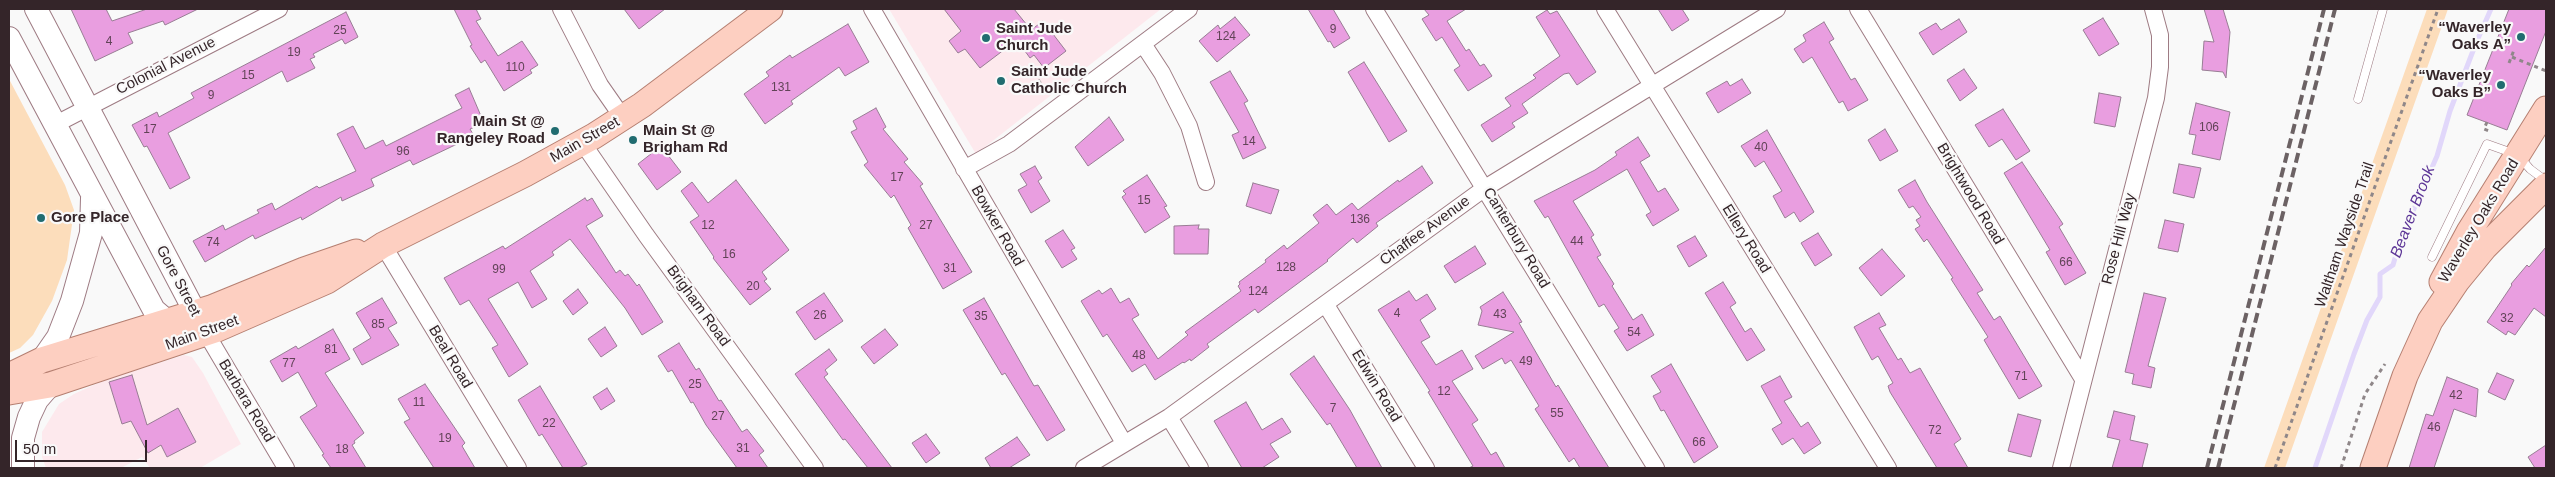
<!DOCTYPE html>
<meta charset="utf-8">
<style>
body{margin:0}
#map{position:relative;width:2555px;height:477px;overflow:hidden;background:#f9f9f9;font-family:Arial,sans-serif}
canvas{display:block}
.frame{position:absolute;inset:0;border:10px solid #342529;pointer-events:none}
.scale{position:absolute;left:15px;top:440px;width:132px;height:22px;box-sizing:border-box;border:2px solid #342529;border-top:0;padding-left:6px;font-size:15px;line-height:18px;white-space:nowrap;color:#342529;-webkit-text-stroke:4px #f9f9f9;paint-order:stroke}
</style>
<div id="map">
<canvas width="2555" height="477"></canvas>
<div class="frame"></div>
<div class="scale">50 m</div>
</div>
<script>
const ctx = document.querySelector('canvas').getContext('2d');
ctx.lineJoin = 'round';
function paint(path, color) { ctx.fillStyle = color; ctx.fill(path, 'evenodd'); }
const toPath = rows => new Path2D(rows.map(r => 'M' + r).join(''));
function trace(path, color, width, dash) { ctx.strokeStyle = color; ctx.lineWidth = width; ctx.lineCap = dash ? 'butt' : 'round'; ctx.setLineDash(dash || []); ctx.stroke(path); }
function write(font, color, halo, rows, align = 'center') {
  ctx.font = font + ' Arial,sans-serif'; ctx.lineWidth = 4.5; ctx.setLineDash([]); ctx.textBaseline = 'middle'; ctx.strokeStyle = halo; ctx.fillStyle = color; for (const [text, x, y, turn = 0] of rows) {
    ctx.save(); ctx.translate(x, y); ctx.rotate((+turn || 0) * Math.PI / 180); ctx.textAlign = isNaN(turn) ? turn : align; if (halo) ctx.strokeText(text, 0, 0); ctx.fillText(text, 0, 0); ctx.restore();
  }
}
paint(toPath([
 [889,9,1161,9,976,154],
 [184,355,192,357,203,373,241,444,200,468,150,468,142,457,121,468,46,468,42,457,42,432,59,404,74,394,105,380]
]), '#fde9ed');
paint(toPath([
 [2427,9,2448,9,2285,468,2264,468],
 [9,79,65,185,74,210,67,260,52,301,33,335,20,348,9,353]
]), '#fcddbb');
trace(toPath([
 [2315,468,2354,354,2367,320,2380,297,2380,274,2393,265,2400,241,2437,156,2450,111,2476,43,2491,9]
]), '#e1d7fa', 5);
const building = toPath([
 [71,9,106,9,112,21,147,9,198,9,165,25,163,21,128,33,133,43,95,61,71,9],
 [454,9,476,9,481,19,476,21,498,56,522,41,538,65,530,70,532,73,504,91,485,60,481,63,470,46,472,45,454,9],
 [624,9,665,9,639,29,624,9],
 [944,9,1014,9,1031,30,1043,21,1066,51,1044,68,1034,55,1030,58,1017,40,980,68,965,49,958,53,949,41,961,31,944,9],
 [1308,9,1333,9,1350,38,1334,48,1330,41,1328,42,1308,9],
 [1424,9,1466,9,1447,21,1466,51,1469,49,1480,66,1484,64,1492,76,1468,91,1454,70,1460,66,1442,37,1436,41,1422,19,1429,15,1424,9],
 [1658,9,1682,9,1689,20,1672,31,1658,9],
 [2204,9,2223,9,2230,32,2226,78,2223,72,2202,70,2204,41,2214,42,2204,9],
 [2509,9,2546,9,2546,31,2507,130,2467,115,2509,9],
 [1547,10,1550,14,1557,11,1596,72,1577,85,1569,73,1564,74,1522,104,1528,113,1512,123,1515,127,1492,142,1481,125,1511,106,1505,98,1536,78,1533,75,1560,56,1536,17,1547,10],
 [346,12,358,37,345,44,342,39,313,54,315,57,310,59,315,68,287,82,282,71,168,133,190,178,170,189,147,146,144,147,132,125,157,112,159,117,194,98,191,93,346,12],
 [1235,17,1250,35,1217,62,1199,41,1218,25,1220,29,1235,17],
 [2103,18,2119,44,2099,56,2083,30,2103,18],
 [1959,19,1967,32,1933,55,1919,33,1936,23,1941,30,1959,19],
 [1824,22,1834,39,1829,42,1851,80,1855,78,1868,100,1848,111,1843,101,1839,103,1812,57,1803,63,1794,49,1806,41,1803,35,1824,22],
 [848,24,869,62,845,76,839,67,791,101,793,104,765,124,744,94,769,76,766,72,790,55,792,58,848,24],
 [1364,62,1407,131,1389,142,1348,72,1364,62],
 [1964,69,1977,88,1960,101,1947,80,1964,69],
 [1230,71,1248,101,1244,103,1266,148,1243,159,1232,135,1239,132,1210,82,1230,71],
 [1742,79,1751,93,1718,113,1706,93,1727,81,1730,86,1742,79],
 [469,88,484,123,470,129,474,136,413,165,410,160,371,179,374,186,342,201,341,197,302,220,301,217,255,239,253,235,205,262,193,241,223,225,225,230,259,213,257,210,272,203,275,210,317,186,319,188,356,171,337,134,353,126,365,149,383,140,386,146,462,108,455,95,469,88],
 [2099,93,2121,97,2115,127,2094,123,2099,93],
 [2196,103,2230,112,2220,160,2192,154,2196,135,2189,134,2196,103],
 [876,108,886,127,883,129,908,159,904,162,923,184,920,186,972,272,943,289,908,228,911,225,894,195,891,198,864,165,868,162,851,132,857,129,853,121,876,108],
 [2003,109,2030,151,2016,160,2002,139,1989,147,1975,125,2003,109],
 [1109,117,1124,140,1088,166,1075,147,1109,117],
 [1885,129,1898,151,1880,161,1868,140,1885,129],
 [1767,130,1814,212,1800,222,1794,212,1785,218,1773,196,1782,191,1764,161,1755,167,1741,146,1767,130],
 [1638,137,1650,156,1640,162,1658,192,1665,188,1679,210,1653,226,1646,215,1651,212,1627,169,1573,201,1594,235,1591,237,1601,255,1597,257,1614,284,1612,286,1633,320,1642,314,1654,335,1627,351,1614,331,1619,328,1604,304,1599,307,1548,216,1545,218,1534,201,1595,170,1617,155,1615,152,1638,137],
 [661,146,681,172,657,190,638,164,661,146],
 [2022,162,2063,224,2059,227,2086,273,2065,285,2046,252,2050,250,2004,173,2022,162],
 [2179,164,2201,168,2194,198,2173,193,2179,164],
 [1035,166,1042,178,1038,181,1050,201,1031,213,1018,190,1027,185,1020,174,1035,166],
 [1422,166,1433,183,1376,223,1378,226,1357,243,1353,238,1327,260,1328,261,1258,313,1255,309,1207,344,1209,347,1191,361,1190,359,1184,363,1183,362,1155,380,1145,364,1132,372,1107,334,1103,337,1081,301,1099,290,1102,294,1111,288,1120,303,1129,298,1139,315,1132,319,1158,359,1188,335,1185,332,1241,291,1238,286,1240,284,1239,282,1266,262,1265,260,1284,245,1287,249,1319,223,1313,215,1327,204,1336,215,1352,203,1358,210,1398,180,1399,182,1422,166],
 [1147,175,1167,206,1164,207,1170,217,1145,233,1122,197,1126,194,1123,191,1147,175],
 [736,180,789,250,762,272,767,279,764,281,771,289,750,305,713,258,714,257,690,222,699,216,681,191,692,182,708,203,736,180],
 [1915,180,1927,202,1983,290,1977,293,1994,320,2000,316,2042,386,2019,399,1984,340,1988,337,1951,279,1953,278,1927,239,1924,242,1915,229,1920,226,1916,220,1921,217,1913,206,1909,208,1898,190,1915,180],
 [1253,183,1279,190,1271,214,1246,206,1253,183],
 [585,198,587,201,592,198,603,216,586,226,616,273,620,270,625,276,628,274,637,286,639,284,663,322,642,335,625,308,570,239,552,252,554,255,530,271,547,299,532,308,518,282,488,299,528,364,509,377,492,348,498,345,469,300,460,305,444,278,503,246,505,249,585,198],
 [2165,220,2184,224,2178,252,2158,248,2165,220],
 [1199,225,1198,229,1209,229,1208,254,1174,254,1174,226,1199,225],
 [1063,230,1075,248,1071,250,1077,259,1062,268,1045,241,1063,230],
 [1818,233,1832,255,1815,266,1801,243,1818,233],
 [1695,236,1707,256,1689,267,1677,246,1695,236],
 [1475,246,1486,264,1455,283,1444,266,1475,246],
 [2546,247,2546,317,2534,308,2515,335,2508,331,2506,335,2487,322,2512,285,2511,284,2527,265,2529,267,2546,247],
 [1882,249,1905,276,1881,296,1859,268,1882,249],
 [1723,282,1736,303,1730,307,1745,332,1751,328,1765,350,1747,361,1705,293,1723,282],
 [578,289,588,303,573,315,563,301,578,289],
 [1409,291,1416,301,1427,294,1436,309,1420,320,1430,337,1421,342,1436,365,1462,350,1473,369,1452,381,1478,420,1472,424,1491,455,1496,452,1505,468,1469,468,1473,466,1428,392,1430,391,1378,310,1409,291],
 [1503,292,1522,322,1519,323,1556,387,1558,385,1609,468,1580,468,1574,458,1569,462,1535,409,1539,406,1511,360,1505,364,1502,358,1483,369,1475,356,1514,332,1478,325,1482,311,1480,307,1503,292],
 [824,293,843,321,815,340,796,312,824,293],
 [2144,293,2166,298,2148,366,2155,368,2151,388,2132,384,2134,374,2125,372,2144,293],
 [382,298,397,323,388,328,399,345,362,365,353,349,371,338,356,313,382,298],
 [984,298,1034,386,1038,385,1065,430,1047,441,1005,373,1002,375,963,310,984,298],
 [1879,313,1886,325,1879,328,1898,360,1901,358,1910,373,1920,368,1961,439,1954,444,1968,468,1937,468,1890,392,1888,386,1893,383,1878,356,1872,360,1854,327,1879,313],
 [605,327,617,346,601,357,588,339,605,327],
 [333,329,350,359,325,373,364,433,354,441,355,443,352,445,366,468,331,468,322,455,324,454,300,417,317,406,298,372,282,382,270,361,296,346,298,349,333,329],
 [885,329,898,345,874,364,861,347,885,329],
 [679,343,696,370,699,368,719,401,721,400,742,432,747,429,764,451,759,455,768,468,737,468,706,425,693,402,691,403,672,370,668,372,658,356,679,343],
 [829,349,837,360,825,370,828,374,824,377,892,468,868,468,845,439,843,440,795,374,829,349],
 [1314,356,1350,410,1382,468,1357,468,1330,423,1327,425,1290,374,1314,356],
 [1671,364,1718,447,1694,463,1664,410,1661,411,1653,396,1661,392,1651,376,1671,364],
 [2497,373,2514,380,2505,400,2488,392,2497,373],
 [132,375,147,425,178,408,196,442,167,457,161,445,148,453,131,421,122,424,109,382,132,375],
 [1780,376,1792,397,1784,401,1801,427,1808,422,1821,443,1804,454,1793,438,1782,445,1772,429,1782,423,1761,386,1780,376],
 [2447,377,2478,389,2476,417,2454,409,2434,468,2409,468,2426,414,2433,416,2447,377],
 [425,384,465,443,462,446,475,468,434,468,404,422,410,419,398,399,425,384],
 [540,386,587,464,579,468,563,468,542,434,539,436,518,400,540,386],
 [607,388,615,401,601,410,593,397,607,388],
 [1246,402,1262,430,1282,418,1291,432,1270,444,1279,457,1262,468,1242,468,1214,421,1246,402],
 [2114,411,2135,416,2130,440,2148,444,2142,468,2112,468,2120,440,2107,437,2114,411],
 [2018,414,2041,420,2031,457,2008,451,2018,414],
 [926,434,940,453,926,463,912,443,926,434],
 [1017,437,1030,455,1009,468,991,468,985,458,1017,437],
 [2546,445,2546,468,2535,468,2528,457,2546,445]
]);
paint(building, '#e99ee0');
trace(building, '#987d94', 1);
const lane = toPath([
 [2358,99,2383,9],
 [2432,257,2487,144,2518,155,2530,169,2546,181]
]);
const street = toPath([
 [561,9,600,85,623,118],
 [872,9,1124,443],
 [1374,9,1656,468],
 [1605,9,1888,468],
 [1858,9,2083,379],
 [1143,44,1162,73,1189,126,1206,182],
 [54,125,279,9],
 [582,142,646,235,815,468],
 [964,169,1009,144,1189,9],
 [383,245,518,468],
 [1326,305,1426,468],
 [206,333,286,468],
 [1169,417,1200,468],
 [1084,468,1169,417,1485,188,1777,9],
 [2061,468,2156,98,2160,67,2160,35,2153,9]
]);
const secondary = toPath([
 [9,38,154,310,174,327,206,333,36,9],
 [42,360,58,337,72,301,91,233,92,198],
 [23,468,23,438,29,417,37,400,50,385]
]);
const primary = toPath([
 [2442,282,2469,232,2546,109],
 [9,376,42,360,211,308,304,270,356,252],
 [9,392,50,385,215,330,327,281,383,245,525,174,594,136,642,105,770,9],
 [2373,468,2405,376,2430,321,2457,281,2484,248,2546,186]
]);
trace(lane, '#9e7b83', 9);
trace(street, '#9e7b83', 18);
trace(secondary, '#9e7b83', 24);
trace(primary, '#b57f71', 27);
trace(toPath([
 [2512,57,2546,71],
 [2509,63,2514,50],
 [1038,80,1049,94],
 [2487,122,2484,129,2489,131],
 [2275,468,2438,9],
 [2341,468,2365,394,2385,364]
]), '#8f8789', 3, [4, 4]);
trace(lane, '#fff', 8);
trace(street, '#fff', 16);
trace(secondary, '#fff', 22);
trace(primary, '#fdcfc1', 25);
trace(toPath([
 [2207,468,2324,9],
 [2218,468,2335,9]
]), '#6c6264', 4, [10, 5]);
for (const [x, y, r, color] of [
 [2521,37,5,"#216c70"],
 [986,38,5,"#216c70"],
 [1001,81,5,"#216c70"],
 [2501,85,5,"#216c70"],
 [555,131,5,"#216c70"],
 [633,140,5,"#216c70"],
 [41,218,5,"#216c70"]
]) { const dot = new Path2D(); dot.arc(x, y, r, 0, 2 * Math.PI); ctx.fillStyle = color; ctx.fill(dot); trace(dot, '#f9f9f9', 2); }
write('12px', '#614357', null, [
 ["9",1333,30],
 ["25",340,31],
 ["124",1226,37],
 ["4",109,42],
 ["19",294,53],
 ["110",515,68],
 ["15",248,76],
 ["131",781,88],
 ["9",211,96],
 ["106",2209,128],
 ["17",150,130],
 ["14",1249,142],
 ["40",1761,148],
 ["96",403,152],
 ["17",897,178],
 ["15",1144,201],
 ["136",1360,220],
 ["12",708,226],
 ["27",926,226],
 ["44",1577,242],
 ["74",213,243],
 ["16",729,255],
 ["66",2066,263],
 ["128",1286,268],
 ["31",950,269],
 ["99",499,270],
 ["20",753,287],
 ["124",1258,292],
 ["4",1397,314],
 ["43",1500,315],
 ["26",820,316],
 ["35",981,317],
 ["32",2507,319],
 ["85",378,325],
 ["54",1634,333],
 ["81",331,350],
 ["48",1139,356],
 ["49",1526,362],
 ["77",289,364],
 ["71",2021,377],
 ["25",695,385],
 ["12",1444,392],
 ["42",2456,396],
 ["11",419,403],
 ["7",1333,409],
 ["55",1557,414],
 ["27",718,417],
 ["22",549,424],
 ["46",2434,428],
 ["72",1935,431],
 ["19",445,439],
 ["66",1699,443],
 ["31",743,449],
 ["18",342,450]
]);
write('bold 15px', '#342529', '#f9f9f9', [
 ["“Waverley",2511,28,"right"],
 ["Oaks A”",2511,45,"right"],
 ["Saint Jude",996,29],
 ["Church",996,46],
 ["Saint Jude",1011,72],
 ["Catholic Church",1011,89],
 ["“Waverley",2491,76,"right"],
 ["Oaks B”",2491,93,"right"],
 ["Main St @",545,122,"right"],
 ["Rangeley Road",545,139,"right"],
 ["Main St @",643,131],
 ["Brigham Rd",643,148],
 ["Gore Place",51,218]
], 'left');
write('15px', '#342529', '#f9f9f9', [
 ["Colonial Avenue",166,66,-27],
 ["Main Street",585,140,-30],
 ["Brightwood Road",1970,194,59],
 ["Waverley Oaks Road",2479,221,-59],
 ["Bowker Road",997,226,60],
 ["Chaffee Avenue",1425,231,-36],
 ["Waltham Wayside Trail",2345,235,-71],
 ["Canterbury Road",1516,238,59],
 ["Ellery Road",1746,239,58],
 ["Rose Hill Way",2119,239,-75],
 ["Gore Street",178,281,62],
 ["Brigham Road",698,306,54],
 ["Main Street",202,333,-20],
 ["Beal Road",450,357,59],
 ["Edwin Road",1376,386,59],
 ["Barbara Road",246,401,59]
]);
write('italic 16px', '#5d3697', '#f9f9f9', [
 ["Beaver Brook",2413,212,-69]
]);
</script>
